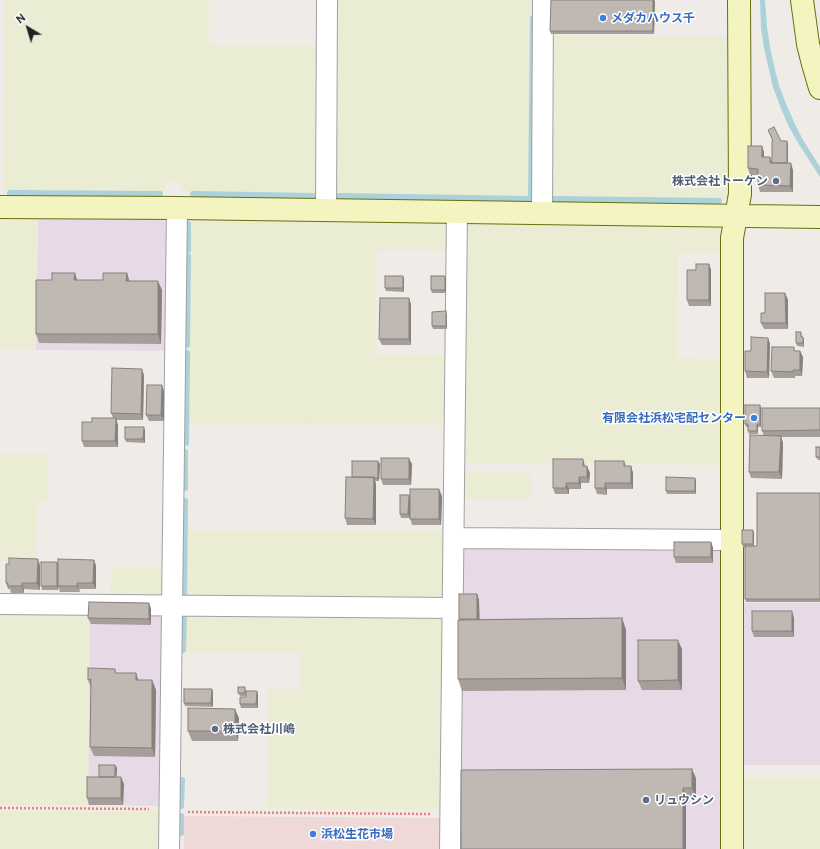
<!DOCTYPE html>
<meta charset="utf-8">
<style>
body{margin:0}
#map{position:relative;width:820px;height:849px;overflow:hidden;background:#efece7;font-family:Ubuntu,sans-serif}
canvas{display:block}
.north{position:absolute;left:8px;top:8px;width:40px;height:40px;-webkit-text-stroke:3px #fff;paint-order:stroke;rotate:322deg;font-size:11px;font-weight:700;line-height:16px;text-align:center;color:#202020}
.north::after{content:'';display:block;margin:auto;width:14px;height:18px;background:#202020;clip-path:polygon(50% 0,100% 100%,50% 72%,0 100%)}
</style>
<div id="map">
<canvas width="820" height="849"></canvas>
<div class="north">N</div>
</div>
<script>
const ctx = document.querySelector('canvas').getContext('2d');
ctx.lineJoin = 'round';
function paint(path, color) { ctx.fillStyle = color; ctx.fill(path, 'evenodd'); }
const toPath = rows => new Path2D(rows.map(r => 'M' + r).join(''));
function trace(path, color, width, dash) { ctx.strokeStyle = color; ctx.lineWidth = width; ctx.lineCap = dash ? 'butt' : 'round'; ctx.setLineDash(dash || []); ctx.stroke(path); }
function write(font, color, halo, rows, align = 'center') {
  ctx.font = font + ' Ubuntu,"Noto Sans JP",sans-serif'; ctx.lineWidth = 3; ctx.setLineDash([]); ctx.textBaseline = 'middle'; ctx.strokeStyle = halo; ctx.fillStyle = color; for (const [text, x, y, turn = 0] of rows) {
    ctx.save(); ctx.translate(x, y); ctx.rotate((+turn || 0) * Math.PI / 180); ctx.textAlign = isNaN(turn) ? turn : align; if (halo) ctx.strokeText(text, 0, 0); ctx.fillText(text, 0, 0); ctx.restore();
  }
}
paint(toPath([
 [184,816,443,818,443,849,184,849]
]), '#eed8d8');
paint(toPath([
 [38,218,163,219,169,225,168,351,36,350],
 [461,548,722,550,721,849,457,849],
 [742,603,820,603,820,765,742,765],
 [90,609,165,609,162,806,88,805]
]), '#e8d9e6');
paint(toPath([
 [5,0,209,0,209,46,319,46,318,193,182,191,182,183,166,182,165,191,4,190],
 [334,0,530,0,529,196,333,193],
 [551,36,729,37,730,194,726,199,549,196],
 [0,218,38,218,36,350,0,350],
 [191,219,445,222,450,227,449,250,377,250,375,356,448,356,447,425,189,423],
 [469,223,718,226,722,231,722,253,678,253,677,358,722,359,722,465,462,463,464,227],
 [0,454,48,454,48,502,37,502,36,561,0,561],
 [462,472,531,473,531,499,461,499],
 [187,530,446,532,446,603,187,601],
 [111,567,165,567,165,601,110,600],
 [0,608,90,609,88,805,0,805],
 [186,610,445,612,443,810,267,808,268,689,299,689,300,652,186,651],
 [742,778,820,778,820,849,742,849],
 [0,811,162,812,162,849,0,849]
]), '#ebecd4');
paint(toPath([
 [760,0,765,0,767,27,770,47,774,66,779,85,786,104,794,122,803,140,820,167,820,177,798,143,788,125,780,106,773,87,764,48,761,28]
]), '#abd1d9');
trace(toPath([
 [10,193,160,194],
 [193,194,314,196],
 [338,196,530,199],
 [531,198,533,18],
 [552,199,719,201],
 [188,250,188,224],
 [187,345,188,256],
 [186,443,187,353],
 [185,488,185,452],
 [184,601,185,501],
 [183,650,184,610],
 [181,806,182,780],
 [181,833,181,816]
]), '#abd1d9', 6);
const street = toPath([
 [326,211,327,0],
 [542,214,543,0],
 [454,538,732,540],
 [0,604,453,608],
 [169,849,177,208],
 [450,849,457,212]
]);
const secondary = toPath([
 [802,0,808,44,813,64,820,88],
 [0,207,177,208,820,217],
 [732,849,732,238,740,194,739,0]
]);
trace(street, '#a1a1a1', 22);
trace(secondary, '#686f0e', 24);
trace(toPath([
 [0,808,149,809],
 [188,812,431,814]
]), '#ee8079', 2.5, [2, 2]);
trace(street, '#fff', 20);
trace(secondary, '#f4f4c0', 22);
paint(toPath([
 [655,1,654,34,551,34,550,31],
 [768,130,781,141,788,144,788,163,793,170,793,192,760,192,758,185,758,175,750,175,748,168,762,146,764,152,764,157,770,157,772,163,773,141],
 [709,264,711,270,711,306,689,306,687,300,696,270],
 [127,273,129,281,162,290,161,344,39,343,36,334,77,280,103,280],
 [403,276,404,279,404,292,386,291,385,288],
 [445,276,446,279,446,293,432,293,431,290],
 [785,293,788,300,788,329,764,329,761,323,765,313],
 [411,304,411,345,382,345,379,339],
 [447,315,447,329,433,329,432,326],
 [801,332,802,337,804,340,804,347,797,346,796,343],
 [768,338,770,344,769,378,747,378,745,371,751,351],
 [794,347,795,351,800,351,803,357,802,376,795,376,795,378,774,378,771,371],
 [144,375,143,420,116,420,118,425,118,447,84,447,82,441,92,422,113,418,111,413],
 [164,391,164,421,149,421,146,415],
 [761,408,761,427,758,427,758,434,749,434,748,431,748,427,746,427,745,424],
 [820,408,820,437,781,437,783,443,782,479,751,478,749,472,764,436,762,431],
 [144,427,145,431,145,443,126,442,125,439],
 [820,447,820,460,818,460,816,457],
 [624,461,626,466,631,466,633,473,633,489,607,489,607,495,597,494,595,488],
 [380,464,379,481,375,481,376,484,376,525,347,525,345,518,352,477],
 [412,464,411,485,383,485,381,479],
 [585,466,590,473,589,483,581,483,581,489,569,489,569,494,555,494,553,488],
 [696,481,696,494,667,494,666,491],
 [820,493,820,602,746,602,745,599,745,548,744,548,742,544,753,530,754,534,754,546,757,546],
 [409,495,410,498,442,496,441,525,412,525,410,518,401,518,400,514],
 [711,542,713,548,713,563,676,563,674,557],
 [94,560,96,566,96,589,79,589,80,592,60,592,58,587,58,590,42,590,41,586,57,562,58,564],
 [40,565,40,590,24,589,24,593,11,593,10,589,8,589,6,583],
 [477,594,479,600,479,619,622,618,626,630,626,690,462,691,458,679,459,619],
 [149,603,151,609,151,625,91,624,88,618],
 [794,618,794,637,754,637,752,631],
 [682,649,682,690,642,690,638,681],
 [115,669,116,673,136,673,138,680,152,680,156,690,155,757,94,756,90,747,91,688,88,680],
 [245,687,246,691,257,691,258,695,258,708,241,708,240,704,246,697,246,696,240,696,238,693],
 [213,692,213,707,185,706,184,703],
 [239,718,238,741,192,741,188,731],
 [115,765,117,768,116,777,124,784,123,805,89,805,87,798,99,777],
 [696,778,696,797,686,797,686,849,461,849]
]), '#a59e9a');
paint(toPath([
 [653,0,654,0,655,1,654,34,653,31],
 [787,141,788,144,788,168,787,165],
 [762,146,764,152,764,163,762,157],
 [770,157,772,163,770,163],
 [791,163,793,170,793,192,790,186],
 [709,264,711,270,711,306,709,300],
 [75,273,78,283,74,280],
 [127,273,130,283,126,281],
 [403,276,404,279,404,292,403,288],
 [445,276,446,279,446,293,445,290],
 [158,281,162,290,161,344,158,334],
 [785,293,788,300,788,329,786,323],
 [409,298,411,304,411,345,409,339],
 [446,311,447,315,447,329,446,326],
 [803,337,804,340,804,347,803,343],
 [768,338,770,344,769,378,767,372],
 [800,351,803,357,802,376,800,370],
 [142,369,144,375,143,420,141,414],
 [162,385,164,391,164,421,161,415],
 [760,405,761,408,761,427,760,424],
 [116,418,118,425,118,447,115,441],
 [757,424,758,427,758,434,757,431],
 [144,427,145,431,145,443,143,439],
 [781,436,783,443,782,479,779,472],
 [409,458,412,464,411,485,409,479],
 [583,459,585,466,585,473,583,466],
 [378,461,380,464,379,481,378,478],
 [587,466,590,473,589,483,587,477],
 [631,466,633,473,633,489,631,483],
 [374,477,376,484,376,525,373,519],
 [579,477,581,483,581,489,579,483],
 [695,478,696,481,696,494,695,491],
 [566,483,569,489,569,494,566,488],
 [605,483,607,489,607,495,605,488],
 [439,489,442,496,441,525,439,519],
 [409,495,410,498,410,518,408,514],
 [753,530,754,534,754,548,753,544],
 [711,542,713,548,713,563,711,557],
 [38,559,40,565,40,590,37,583],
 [94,560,96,566,96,589,93,583],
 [57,562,58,565,58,590,57,586],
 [22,583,24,589,24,593,22,586],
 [77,583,80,592,77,586],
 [477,594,479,600,480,629,477,623],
 [149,603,151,609,151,625,149,619],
 [792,611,794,618,794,637,792,631],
 [622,618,626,630,626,690,622,678],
 [678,640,682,649,682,690,678,680],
 [136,673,139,682,136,680],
 [152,680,156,690,155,757,152,748],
 [212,689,213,692,213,707,211,703],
 [257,691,258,695,258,708,256,704],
 [235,709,239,718,238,741,235,731],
 [115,765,117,768,116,782,115,779],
 [692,769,696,778,696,797,692,788],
 [121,777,124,784,123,805,121,798],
 [683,788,686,797,686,849,683,849]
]), '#86817d');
const building = toPath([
 [551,0,653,0,653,31,550,31,551,0],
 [774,127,781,141,787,141,787,163,772,163,772,141,773,141,768,130,774,127],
 [748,146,762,146,762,157,770,157,770,163,791,163,790,186,758,185,758,169,748,168,748,146],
 [696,264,709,264,709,300,687,300,687,270,696,270,696,264],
 [52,273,75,273,74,280,103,280,103,273,127,273,126,281,158,281,158,334,36,334,36,280,52,280,52,273],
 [385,276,403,276,403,288,385,288,385,276],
 [431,276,445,276,445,290,431,290,431,276],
 [765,293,785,293,786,323,761,323,761,313,765,313,765,293],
 [380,298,409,298,409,339,379,339,380,298],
 [446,311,446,326,432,326,432,312,446,311],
 [796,332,801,332,801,337,803,337,803,343,796,343,796,332],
 [751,337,768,338,767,372,745,371,745,351,751,351,751,337],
 [772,347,794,347,794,351,800,351,800,370,793,370,793,372,771,371,772,347],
 [112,368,142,369,141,414,111,413,112,368],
 [147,385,162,385,161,415,146,415,147,385],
 [745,405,760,405,760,424,757,424,757,431,748,431,748,424,745,424,745,405],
 [762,408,820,408,820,430,762,431,762,408],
 [92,418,116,418,115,441,82,441,82,422,92,422,92,418],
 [125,427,144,427,143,439,125,439,125,427],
 [750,435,781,436,779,472,749,472,750,435],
 [816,447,820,447,820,457,816,457,816,447],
 [381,458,409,458,409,479,381,479,381,458],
 [553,459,583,459,583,466,587,466,587,477,579,477,579,483,566,483,566,488,553,488,553,459],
 [352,461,378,461,378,478,352,477,352,461],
 [595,461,624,461,624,466,631,466,631,483,605,483,605,488,595,488,595,461],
 [346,477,374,477,373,519,345,518,346,477],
 [666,477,695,478,695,491,666,491,666,477],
 [410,489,439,489,439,519,410,519,410,489],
 [757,493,820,493,820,599,745,599,745,546,757,546,757,493],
 [400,495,409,495,408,514,400,514,400,495],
 [742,530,753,530,753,544,742,544,742,530],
 [674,542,711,542,711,557,674,557,674,542],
 [9,558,38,559,37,583,22,583,22,586,8,586,8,583,6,583,6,564,9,564,9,558],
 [58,559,94,560,93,583,77,583,77,586,58,586,58,559],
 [41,562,57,562,57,586,41,586,41,562],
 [459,594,477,594,477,619,459,619,459,594],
 [89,602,149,603,149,619,88,618,89,602],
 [752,611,792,611,792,631,752,631,752,611],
 [622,618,622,678,458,679,458,620,622,618],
 [638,640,678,640,678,680,638,681,638,640],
 [88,668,115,669,115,673,136,673,136,680,152,680,152,748,90,747,91,679,88,680,88,668],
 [238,687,245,687,245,693,238,693,238,687],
 [184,689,212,689,211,703,184,703,184,689],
 [246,691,257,691,256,704,240,704,240,697,246,697,246,691],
 [188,708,235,709,235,731,188,731,188,708],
 [99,765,115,765,115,777,99,777,99,765],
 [692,769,692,788,683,788,683,849,461,849,461,770,692,769],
 [87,777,121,777,121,798,87,798,87,777]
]);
paint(building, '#c0b8b3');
trace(building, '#86817d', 1);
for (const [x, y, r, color] of [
 [603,18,4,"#3f7fe0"],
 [776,181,4,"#5c6f8a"],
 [754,418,4,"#3f7fe0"],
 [215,729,4,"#5c6f8a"],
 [646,800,4,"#5c6f8a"],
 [313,834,4,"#3f7fe0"]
]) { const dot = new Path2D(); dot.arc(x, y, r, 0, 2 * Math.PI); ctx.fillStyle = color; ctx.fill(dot); trace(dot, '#fff', 1.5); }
write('bold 12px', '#366cbe', '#fff', [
 ["メダカハウス千",611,18],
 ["有限会社浜松宅配センター",746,418,"right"],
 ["浜松生花市場",321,834]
], 'left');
write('bold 12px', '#4e5e75', '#fff', [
 ["株式会社トーケン",768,181,"right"],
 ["株式会社川嶋",223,729],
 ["リュウシン",654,800]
], 'left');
</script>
